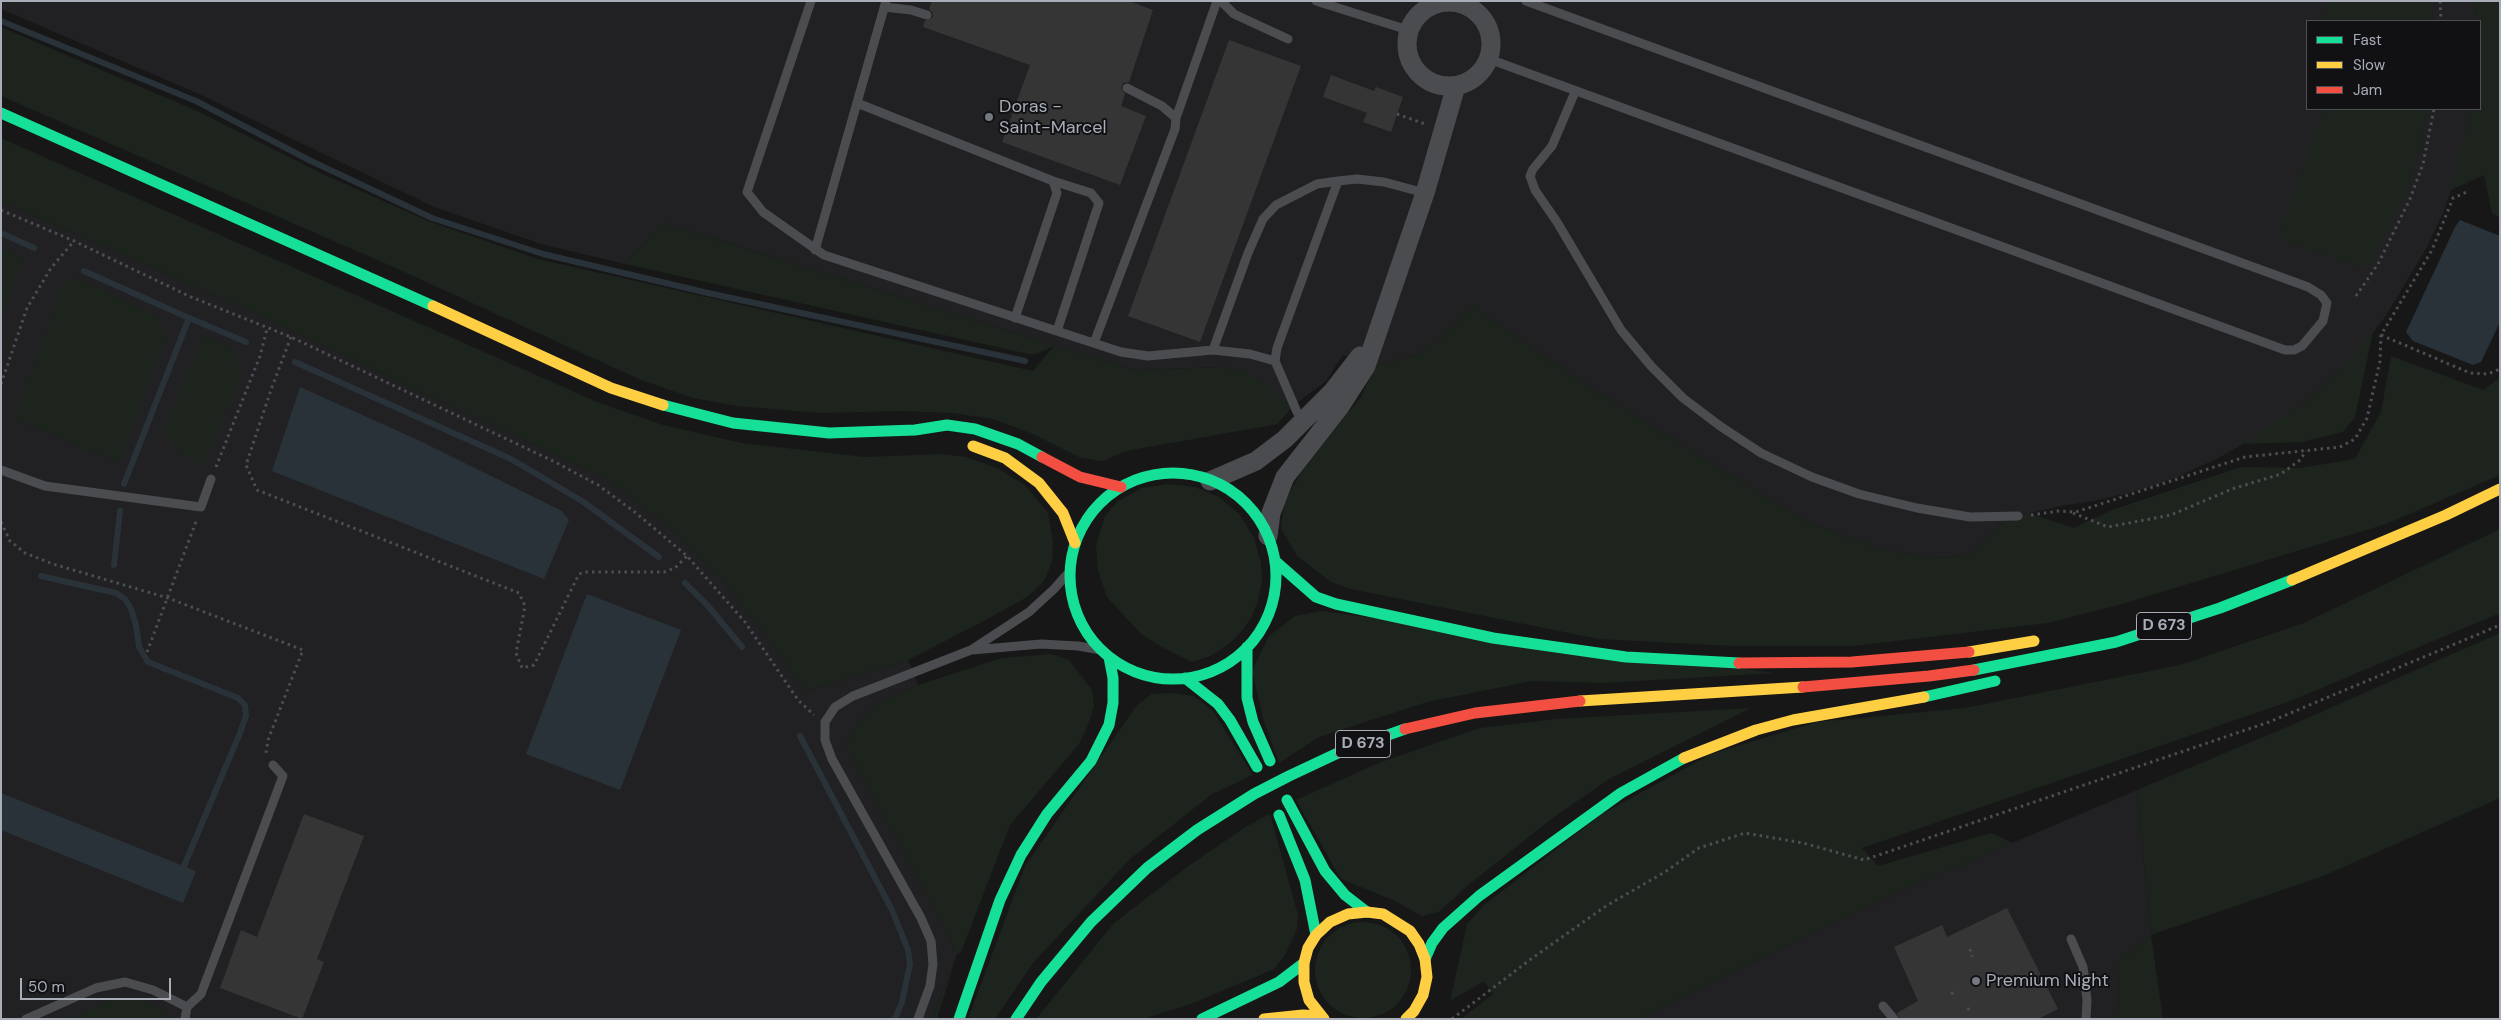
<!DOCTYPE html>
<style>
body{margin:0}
#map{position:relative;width:2501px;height:1020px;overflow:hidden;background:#171717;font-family:"DM Sans",sans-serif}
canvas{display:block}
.frame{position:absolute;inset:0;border:2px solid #a8adb8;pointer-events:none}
.legend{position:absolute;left:2306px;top:20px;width:175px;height:90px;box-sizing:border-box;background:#111113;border:1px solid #4d4f55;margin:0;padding:6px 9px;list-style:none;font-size:15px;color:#a8adb8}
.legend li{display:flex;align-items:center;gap:10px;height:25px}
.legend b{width:25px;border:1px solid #4d4f55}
.scale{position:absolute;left:20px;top:978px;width:151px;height:22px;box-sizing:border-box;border:2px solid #a8adb8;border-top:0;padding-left:6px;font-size:15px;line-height:18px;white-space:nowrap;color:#a8adb8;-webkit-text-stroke:4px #111113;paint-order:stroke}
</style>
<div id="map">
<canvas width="2501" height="1020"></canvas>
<div class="frame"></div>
<ul class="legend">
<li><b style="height:6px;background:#16e098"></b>Fast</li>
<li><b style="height:6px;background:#ffcf43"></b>Slow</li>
<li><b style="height:6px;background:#f24e42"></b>Jam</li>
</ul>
<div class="scale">50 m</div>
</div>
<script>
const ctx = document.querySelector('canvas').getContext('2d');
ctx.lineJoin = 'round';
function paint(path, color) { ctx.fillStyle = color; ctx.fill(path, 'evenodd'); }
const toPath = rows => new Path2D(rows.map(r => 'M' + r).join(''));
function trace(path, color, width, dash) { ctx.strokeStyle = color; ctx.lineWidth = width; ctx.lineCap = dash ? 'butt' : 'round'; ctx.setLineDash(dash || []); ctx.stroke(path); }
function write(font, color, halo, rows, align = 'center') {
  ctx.font = font + ' "DM Sans",sans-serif'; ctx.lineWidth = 4; ctx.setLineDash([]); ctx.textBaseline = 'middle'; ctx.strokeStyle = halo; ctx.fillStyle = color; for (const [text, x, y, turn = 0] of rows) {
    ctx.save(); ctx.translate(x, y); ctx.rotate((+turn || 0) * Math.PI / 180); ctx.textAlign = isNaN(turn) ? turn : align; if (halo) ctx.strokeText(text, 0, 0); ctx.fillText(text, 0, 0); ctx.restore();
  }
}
paint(toPath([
 [1,1,2475,1,2476,21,2307,21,2307,109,2471,109,2457,174,2443,213,2427,247,2385,317,2361,348,2333,376,2302,404,2264,432,2222,456,2180,476,2141,490,2099,500,2056,507,2006,519,1974,552,1948,558,1920,556,1879,548,1806,521,1596,391,1472,306,1437,341,1414,355,1375,366,1343,355,1326,381,1293,406,1241,371,1224,367,1134,370,664,223,625,264,541,244,434,207,199,94,1,9],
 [1,201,254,313,606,479,666,525,724,581,807,691,908,660,918,685,873,706,844,744,936,911,957,954,932,1019,1,1019],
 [2137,790,2151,935,2118,961,2119,1019,1638,1019,1904,889]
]), '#212123');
paint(toPath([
 [2329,1,2433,1,2434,21,2324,21],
 [2475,1,2500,1,2500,218,2492,213,2484,175,2451,190,2471,109,2480,109,2480,21,2476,21],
 [1,27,197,111,325,175,428,221,538,259,1033,371,1054,346,1033,355,625,264,664,223,1134,370,1224,367,1241,371,1258,379,1293,406,1278,424,1126,451,1103,461,1081,458,1033,434,993,419,952,413,902,411,819,413,737,406,693,398,641,380,391,266,1,96],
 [2324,109,2428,109,2416,162,2404,197,2372,260,2358,267,2278,238],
 [1,138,597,402,663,425,742,443,865,457,941,454,966,457,997,468,1025,485,1048,513,1053,542,1052,562,1044,581,1027,597,980,623,908,660,807,691,724,581,666,525,606,479,254,313,1,201],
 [1,248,23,257,1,321],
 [79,279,161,318,164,339,120,463,15,419,64,281],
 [1472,306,1596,391,1806,521,1879,548,1920,556,1948,558,1974,552,2006,519,2028,513,2074,528,2112,510,2241,467,2300,468,2355,459,2381,412,2391,356,2483,390,2500,378,2500,475,2386,524,2122,604,2048,623,1853,646,1732,646,1599,639,1351,589,1331,582,1297,556,1281,528,1284,503,1305,465,1361,397,1375,366,1414,355,1437,341],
 [2373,332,2355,417,2343,432,2302,442,2242,444,2302,404,2333,376],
 [204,336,233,348,243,373,202,466,181,453,163,432],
 [1168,484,1195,487,1219,497,1240,515,1254,538,1261,563,1262,582,1258,601,1251,618,1240,633,1226,646,1210,656,1192,662,1160,646,1141,634,1107,597,1098,570,1096,545,1105,516,1118,501,1142,488],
 [2500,529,2500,613,2288,702,1862,848,1878,866,1991,833,2013,843,1904,889,1638,1019,1461,1019,1493,994,1484,981,1450,1001,1467,924,1484,905,1602,814,1711,754,1817,722,1965,708,2180,665,2304,623],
 [1322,611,1775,673,1603,683,1532,681,1427,702,1319,737,1279,763,1264,722,1252,671,1269,636,1295,616],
 [2500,633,2500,798,2323,876,2151,935,2163,1019,2119,1019,2118,961,2151,935,2137,790,2294,724],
 [1051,654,1069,660,1092,690,1094,706,1090,720,1079,744,1010,825,961,952,957,954,937,1019,932,1019,957,954,936,911,844,744,873,706,918,685,1002,658],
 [1172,693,1194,696,1213,711,1253,775,1212,794,1130,859,1033,963,995,1019,968,1019,1025,866,1137,705,1152,694],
 [1751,708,1609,779,1550,820,1467,886,1439,912,1422,916,1393,900,1341,879,1296,800,1381,762,1480,728,1556,719],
 [1270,814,1298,915,1297,929,1285,955,1274,969,1191,1004,1143,1019,1036,1019,1114,923,1187,867,1244,828],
 '1315 970a48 48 0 1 1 96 0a48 48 0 1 1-96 0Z',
 [131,998,150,1003,166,1014,168,1019,68,1019,112,999]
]), '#1d241e');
paint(toPath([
 [2460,220,2500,236,2500,322,2481,362,2473,365,2413,341,2406,332,2455,227],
 [300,387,418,440,562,511,569,520,544,579,272,471],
 [587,594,681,630,620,790,526,754],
 [1,793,196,871,183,903,1,830]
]), '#2a3239');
trace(toPath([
 [1,21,196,101,309,160,432,218,543,254,708,293,1025,361],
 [1,233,34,248],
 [84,271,189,318,124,484],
 [189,318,246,342],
 [295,362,511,459,582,501,659,557],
 [114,565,120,511],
 [41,576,116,593,125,599,131,609,136,625,139,647,148,662,238,698,245,705,246,716,240,733,184,866],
 [685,583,708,606,742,647],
 [800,736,892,910,908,950,910,964,902,1002,895,1019]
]), '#2a3239', 6);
paint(toPath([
 [932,1,1129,1,1153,10,1129,82,1123,83,1121,88,1125,94,1121,106,1146,116,1120,185,1002,142,1030,65,923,27,925,21,933,17,933,13,929,9],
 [1229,40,1301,66,1200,342,1128,316],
 [1331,75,1374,91,1376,87,1403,97,1391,132,1363,122,1367,113,1323,97],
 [304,814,364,836,317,959,324,962,302,1019,220,988,241,930,257,937],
 [2007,908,2058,1009,2038,1019,1900,1019,1897,1013,1918,1001,1894,947,1942,925,1947,937]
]), '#353536');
trace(toPath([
 [2440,1,2441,21],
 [1397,114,1425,124],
 [1,210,74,241,191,297,291,337,555,462,598,485,636,513,687,556,745,622,798,700,814,715],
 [2356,296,2378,264,2410,199,2423,164,2434,109],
 [2381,335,2470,373,2488,374,2500,369],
 [291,337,272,387,246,465,257,490,519,593,525,606,516,653,522,668,534,665,579,574,586,572,664,572,675,568,687,556],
 [1,384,27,308,51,268,74,241],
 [216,467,260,356,267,329],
 [2073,513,2108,527,2171,515,2232,489,2281,474,2300,460,2306,451],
 [2031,515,2059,511,2076,512,2245,457,2340,447,2355,439,2367,418,2380,361,2381,335,2432,250,2453,198,2467,192],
 [1,522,10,541,25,553,53,564,168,598,303,650,268,740,266,753],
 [147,652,197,519],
 [1970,949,1972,957],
 [1951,994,1957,991],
 [1968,1008,1971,1014],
 [1452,1019,1531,959,1606,906,1665,872,1699,848,1745,833,1803,843,1864,860,2269,722,2500,625]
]), '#4d4e52', 3, [2.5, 4]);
trace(toPath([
 [811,1,747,192,763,212,824,255,1121,352,1148,356,1213,350],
 [1221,1,1234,14,1288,39],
 [1316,1,1408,30],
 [884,7,911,10,927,15],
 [1489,59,2285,350,2294,350,2302,346,2323,321,2327,303,2321,295,2308,287,1526,1],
 [1575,92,1552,146,1533,169,1530,176,1535,190,1557,222,1621,330,1651,366,1683,398,1720,426,1761,453,1812,477,1859,494,1917,508,1970,517,2018,516],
 [857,103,1053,181,1057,193,1015,318],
 [1176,118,1217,1],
 [1053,181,1091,193,1099,203,1057,331],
 [815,250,886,1],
 [1094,343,1175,129,1176,118,1162,106,1127,88],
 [1275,361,1250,354,1213,350,1248,253,1263,219,1276,205,1317,184,1338,181],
 [1305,421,1297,412,1275,361,1277,348,1338,181,1357,179,1384,182,1425,193],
 [1,470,45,486,201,507,211,479],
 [972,650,1041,644,1078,646,1101,650],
 [2071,939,2083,967,2087,1000,2086,1019],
 [1883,1006,1894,1019],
 [187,1007,201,994,283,776,273,765],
 [26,1019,96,988,125,982,153,990,187,1007,185,1019],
 [918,1019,930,986,933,964,931,941,921,918,832,759,825,740,825,722,835,707,853,696,971,650,1029,612,1054,589,1070,571]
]), '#4b4c50', 9);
trace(toPath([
 '1407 44a42 42 0 1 1 84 0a42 42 0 1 1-84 0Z',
 [1210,481,1256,461,1285,439,1332,392,1360,356],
 [1268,536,1271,513,1285,477,1339,408,1366,366,1425,193,1456,86]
]), '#4b4c50', 19);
trace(toPath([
 [1,113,433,306],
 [663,405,733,423,829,433,915,430,947,425,975,429,1018,444,1042,457],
 '1070 576a103 103 0 1 1 206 0a103 103 0 1 1-206 0Z',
 [1275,561,1316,597,1336,604,1493,638,1626,657,1739,663],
 [1247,647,1247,698,1253,722,1270,761],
 [1974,670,2116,642,2220,608,2292,580],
 [1185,678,1218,704,1230,720,1257,767],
 [1924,697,1995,681],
 [1287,800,1325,871,1345,895,1367,912],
 [1279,815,1305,880,1316,935],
 [1425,959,1432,943,1443,928,1479,896,1621,793,1684,758],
 [959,1019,1000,900,1021,855,1047,814,1091,761,1109,725,1113,703,1113,678,1109,657],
 [1016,1019,1041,982,1091,922,1147,868,1197,830,1254,794,1289,776,1340,752,1405,729],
 [1202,1019,1279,982,1304,963]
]), '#16e098', 11);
trace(toPath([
 [433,306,611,388,663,405],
 [973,446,1005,458,1039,483,1063,513,1075,543],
 [2292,580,2446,515,2500,489],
 [1969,652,2034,641],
 [1580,701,1803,687],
 [1684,758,1756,730,1793,720,1924,697],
 [1264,1019,1303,1015,1320,1016],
 [1324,1019,1309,1000,1304,982,1304,963,1308,948,1316,935,1330,922,1348,914,1367,912,1383,914,1410,931,1419,944,1425,959,1427,977,1423,995,1414,1011,1406,1019]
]), '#ffcf43', 11);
trace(toPath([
 [1042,457,1080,477,1121,487],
 [1739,663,1852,662,1969,652],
 [1803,687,1929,676,1974,670],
 [1405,729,1475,713,1580,701]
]), '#f24e42', 11);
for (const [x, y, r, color] of [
 [989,117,5,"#757880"],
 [1976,981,5,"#757880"]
]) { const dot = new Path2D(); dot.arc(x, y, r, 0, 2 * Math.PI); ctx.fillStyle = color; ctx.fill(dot); trace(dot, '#111113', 2); }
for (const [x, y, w] of [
 [2164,626,55],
 [1363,744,55]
]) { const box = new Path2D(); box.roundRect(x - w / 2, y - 13.5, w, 27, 4); ctx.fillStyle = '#111113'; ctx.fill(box); trace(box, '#a8adb8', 1); }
write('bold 16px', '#a8adb8', null, [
 ["D 673",2164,626],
 ["D 673",1363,744]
]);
write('18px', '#a8adb8', '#111113', [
 ["Doras -",999,107],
 ["Saint-Marcel",999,128],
 ["Premium Night",1986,981]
], 'left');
</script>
